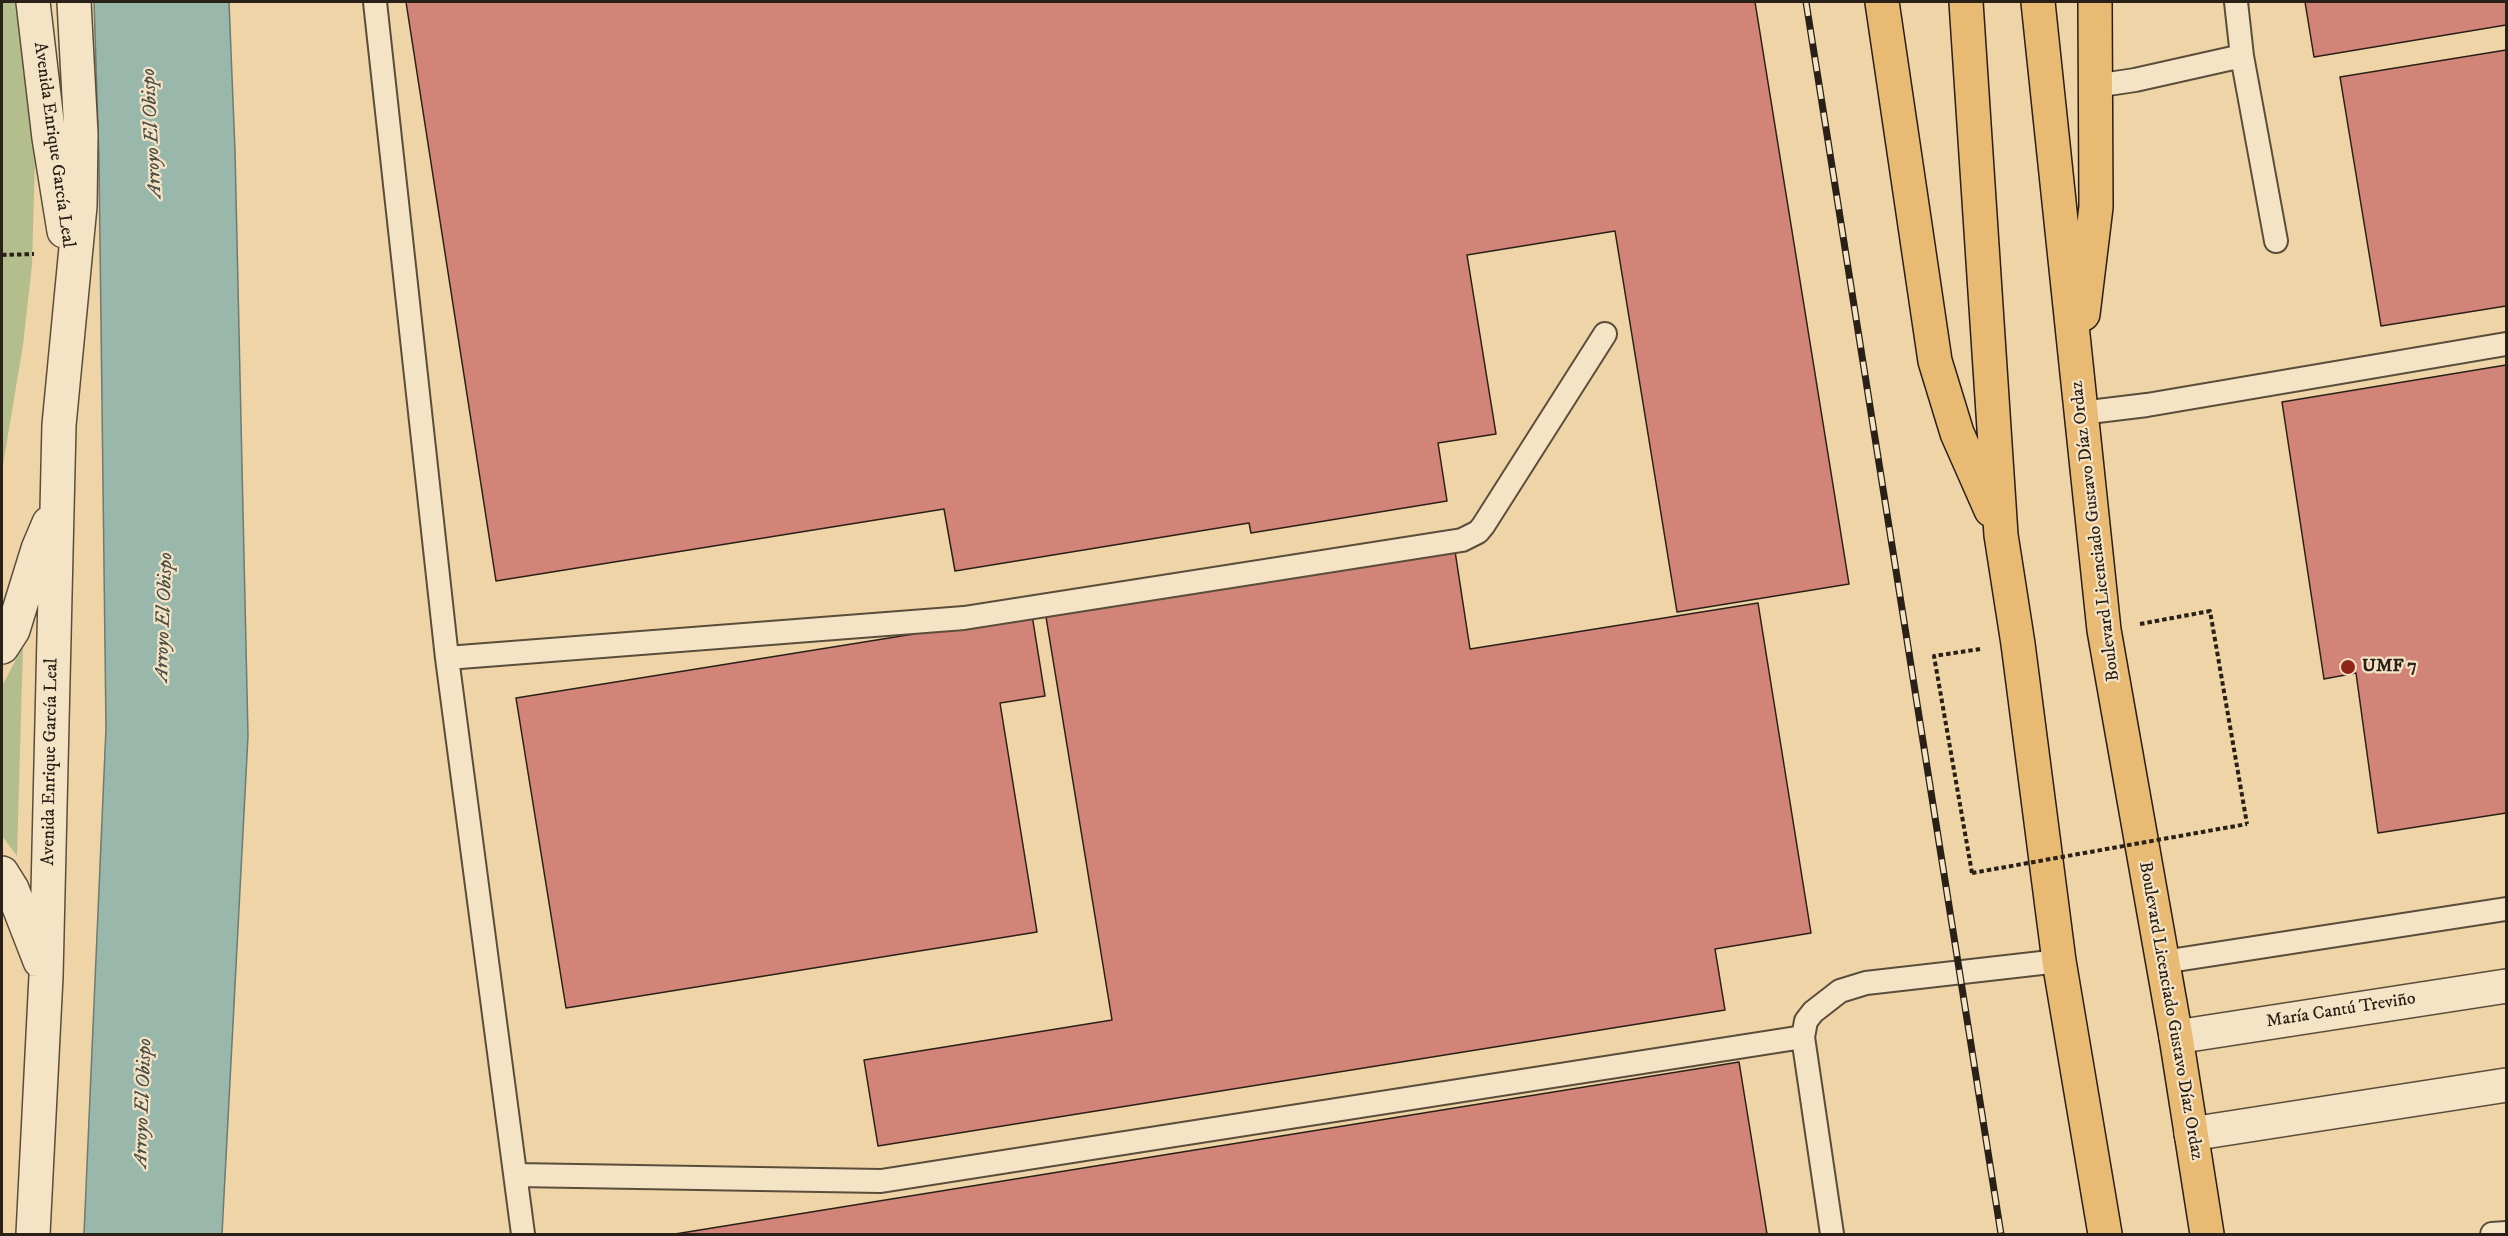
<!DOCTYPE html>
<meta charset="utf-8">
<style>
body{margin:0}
#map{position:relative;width:2508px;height:1236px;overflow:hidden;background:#efd4a7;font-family:"IM FELL DW Pica",serif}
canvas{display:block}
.frame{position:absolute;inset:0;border:3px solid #292117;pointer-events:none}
</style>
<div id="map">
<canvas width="2508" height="1236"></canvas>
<div class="frame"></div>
</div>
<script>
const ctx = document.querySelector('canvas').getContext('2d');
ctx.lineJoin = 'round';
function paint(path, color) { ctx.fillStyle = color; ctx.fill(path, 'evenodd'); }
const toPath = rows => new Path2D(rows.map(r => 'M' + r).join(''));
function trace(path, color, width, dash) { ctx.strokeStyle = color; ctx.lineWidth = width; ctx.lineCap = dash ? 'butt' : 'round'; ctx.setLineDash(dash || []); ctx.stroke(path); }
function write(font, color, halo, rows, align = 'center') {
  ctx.font = font + ' "IM FELL DW Pica",serif'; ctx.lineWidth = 4.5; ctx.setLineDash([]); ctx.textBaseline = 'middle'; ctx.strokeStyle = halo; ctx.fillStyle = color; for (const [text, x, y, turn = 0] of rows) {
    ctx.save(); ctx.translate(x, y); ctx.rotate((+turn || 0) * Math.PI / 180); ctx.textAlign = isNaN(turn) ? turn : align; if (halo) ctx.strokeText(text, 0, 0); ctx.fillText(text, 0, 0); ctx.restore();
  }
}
paint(toPath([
 [2,2,18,2,35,159,32,265,23,345,2,471],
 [23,646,17,856,2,836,2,686]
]), '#b4be8c');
const water = toPath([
 [94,2,229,2,235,151,248,736,222,1234,84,1234,106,728,99,161,94,2]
]);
paint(water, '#9ab7ac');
trace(water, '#6d7b70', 1.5);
const building = toPath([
 [406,2,1755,2,1849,584,1677,612,1615,231,1467,255,1496,434,1438,443,1447,501,1251,533,1249,523,955,571,944,509,496,581,406,2],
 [2305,2,2506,2,2506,25,2314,57,2305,2],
 [2506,50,2506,306,2381,326,2340,77,2506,50],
 [2506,365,2506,813,2378,833,2356,673,2324,679,2282,402,2506,365],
 [1455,551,1470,649,1758,603,1811,933,1715,949,1725,1010,878,1146,864,1060,1112,1020,1046,617,1455,551],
 [1032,615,1045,696,1000,703,1037,932,566,1008,516,698,1032,615],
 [1739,1062,1767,1234,675,1234,1739,1062]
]);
paint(building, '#d38478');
trace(building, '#292117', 1.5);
const service = toPath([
 [375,2,447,658,523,1234],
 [2236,2,2242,56,2276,241],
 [2095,86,2135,80,2242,56],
 [2081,413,2147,405,2506,344],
 [447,658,964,618,1462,540,1478,532,1483,526,1605,334],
 [2163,962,2506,909],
 [516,1175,881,1181,1803,1037],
 [1832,1234,1803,1037,1806,1021,1813,1012,1840,991,1866,983,2059,961],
 [2492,1234,2506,1233]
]);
const minor = toPath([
 [2176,1037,2506,986],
 [2191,1134,2506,1085]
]);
const tertiary = toPath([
 [33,2,49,138,64,231],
 [2,647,13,630,38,549,49,523],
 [2,873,12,889,40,961],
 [33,1234,46,976,59,425,80,206,81,134,74,2]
]);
const primary = toPath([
 [1882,2,1935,361,1957,433,1991,510],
 [1966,2,2001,535,2018,644,2059,961,2105,1234],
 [2038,2,2104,630,2176,1037,2207,1234],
 [2083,314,2096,207,2095,2]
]);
trace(service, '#5a4e3b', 26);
trace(minor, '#5a4e3b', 36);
trace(tertiary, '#5a4e3b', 36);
trace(primary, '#292117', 36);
trace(toPath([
 [2,255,34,254],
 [2140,624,2210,611,2247,824],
 [1972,873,1934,656,1980,649]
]), '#292117', 4, [4.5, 3]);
trace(service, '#f5e3c6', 22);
trace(minor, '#f5e3c6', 33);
trace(tertiary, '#f5e3c6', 33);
trace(primary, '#e8ba74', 33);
const rail = toPath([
 [1806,2,2001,1234]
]);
trace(rail, '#292117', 7);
trace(rail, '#f5e3c6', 4.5, [14]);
trace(toPath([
 [1972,873,2247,824]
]), '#292117', 4, [4.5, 3]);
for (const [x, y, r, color] of [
 [2348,667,8,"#8f2418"]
]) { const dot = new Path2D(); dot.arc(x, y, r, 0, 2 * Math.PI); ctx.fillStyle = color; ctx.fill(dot); trace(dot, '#f5e3c6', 2); }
write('18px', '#292117', '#f5e3c6', [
 ["Avenida Enrique García Leal",53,145,82],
 ["Boulevard Licenciado Gustavo Díaz Ordaz",2096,531,-97],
 ["Avenida Enrique García Leal",51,762,-89],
 ["Boulevard Licenciado Gustavo Díaz Ordaz",2170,1011,80],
 ["María Cantú Treviño",2341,1011,-9]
]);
write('bold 18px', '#292117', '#f5e3c6', [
 ["UMF 7",2362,667]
], 'left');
write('italic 20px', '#4b4e44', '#f5e3c6', [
 ["Arroyo El Obispo",153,133,-93],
 ["Arroyo El Obispo",165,617,-88],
 ["Arroyo El Obispo",144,1103,-88]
]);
</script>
